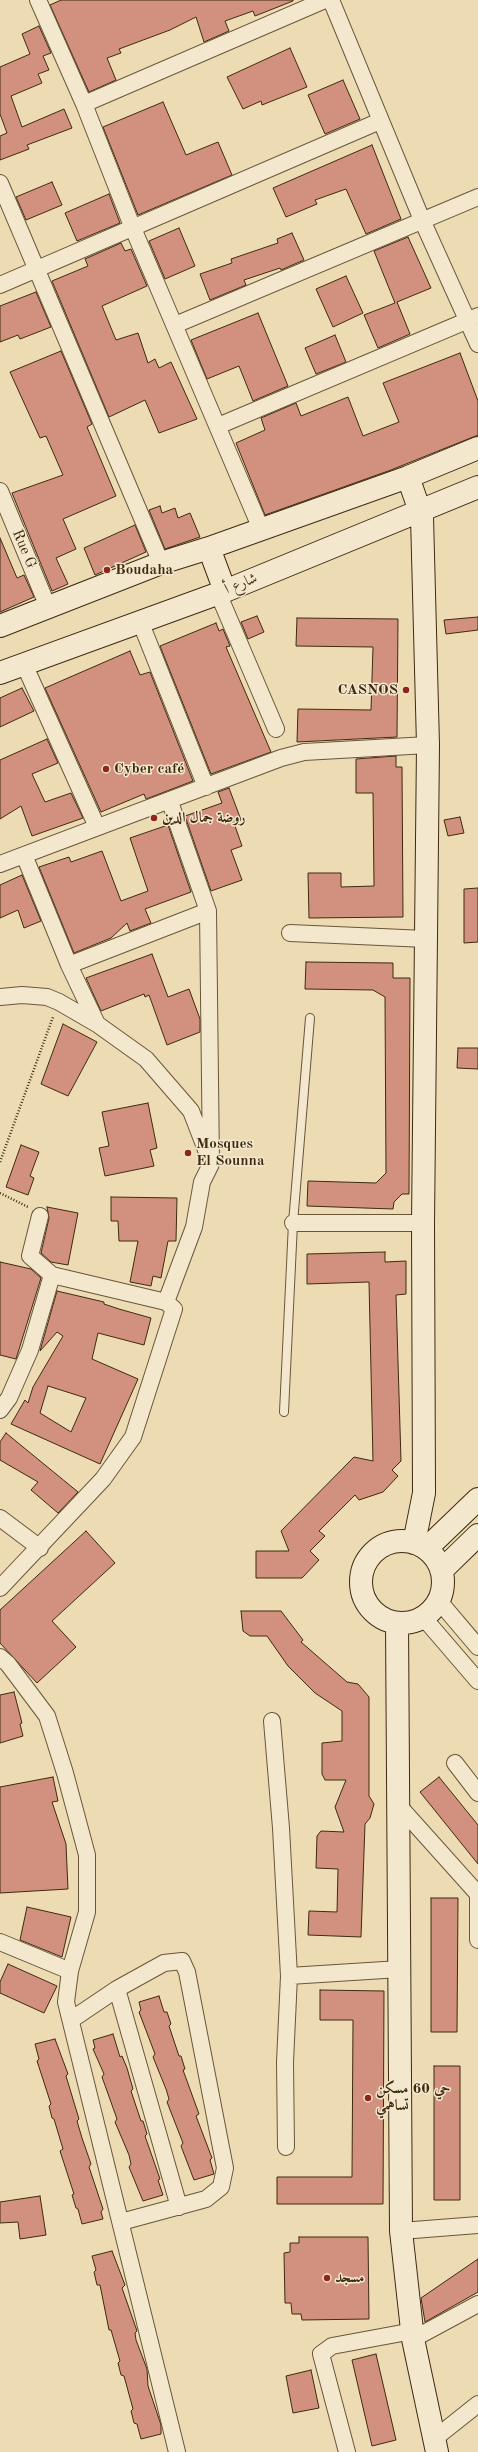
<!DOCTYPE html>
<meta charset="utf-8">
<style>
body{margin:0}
canvas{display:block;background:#ecdbb3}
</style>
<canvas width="478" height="2452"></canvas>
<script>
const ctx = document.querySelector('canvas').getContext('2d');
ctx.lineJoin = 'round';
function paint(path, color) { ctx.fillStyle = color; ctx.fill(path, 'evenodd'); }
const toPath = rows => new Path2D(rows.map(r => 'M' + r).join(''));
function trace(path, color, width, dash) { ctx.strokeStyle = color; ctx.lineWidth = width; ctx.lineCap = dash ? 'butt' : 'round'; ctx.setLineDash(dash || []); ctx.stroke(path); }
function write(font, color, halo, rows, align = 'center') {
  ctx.font = font + ' "Old Standard TT",Amiri,serif'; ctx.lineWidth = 3; ctx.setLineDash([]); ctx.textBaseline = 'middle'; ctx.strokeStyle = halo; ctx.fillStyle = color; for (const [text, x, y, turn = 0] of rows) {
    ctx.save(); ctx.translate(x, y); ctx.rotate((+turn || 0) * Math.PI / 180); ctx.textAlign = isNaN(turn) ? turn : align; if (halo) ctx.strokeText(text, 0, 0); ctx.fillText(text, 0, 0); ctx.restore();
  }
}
const building = toPath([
 [61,0,293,0,293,1,255,16,253,11,225,21,229,31,204,42,196,17,170,30,119,49,121,53,107,58,116,80,89,92,50,5,61,0],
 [39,26,51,53,43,56,49,70,38,74,42,83,11,96,22,127,64,109,72,128,27,145,29,149,0,160,0,136,7,133,0,114,0,67,30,54,22,34,39,26],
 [290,48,307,87,262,105,261,101,243,109,227,77,290,48],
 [343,80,360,119,325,134,308,95,343,80],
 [163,102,186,155,218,142,232,175,138,215,103,127,163,102],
 [372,145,401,219,366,234,346,189,315,200,317,204,286,217,273,188,372,145],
 [52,182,62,205,26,220,16,197,52,182],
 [109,194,120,223,77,241,65,213,109,194],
 [179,228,195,266,165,279,149,241,179,228],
 [292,233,304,260,281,270,280,268,244,280,246,285,210,300,200,274,232,263,231,259,278,243,277,239,292,233],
 [408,237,431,288,397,302,410,334,378,348,364,315,395,303,374,251,408,237],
 [121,243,125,251,131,249,147,286,102,306,116,340,138,333,148,363,155,359,159,368,171,362,197,419,159,433,145,400,109,417,52,281,88,266,85,259,121,243],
 [346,276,363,313,333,327,316,289,346,276],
 [36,292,51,327,20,339,18,335,0,342,0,306,36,292],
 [258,313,288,386,253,401,239,366,207,379,191,340,258,313],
 [335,335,346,362,316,374,305,348,335,335],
 [61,351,92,424,87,427,116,496,63,519,76,549,56,558,68,584,52,591,12,493,63,475,46,436,40,438,10,372,61,351],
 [460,353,478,401,478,435,391,470,265,515,236,443,265,430,261,418,296,403,301,416,348,397,363,436,399,422,383,383,460,353],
 [160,506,162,513,175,508,178,518,190,513,200,537,165,549,149,510,160,506],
 [135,525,146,552,95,575,84,548,135,525],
 [0,538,17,578,24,575,34,597,0,612,0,538],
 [257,616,264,632,248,639,241,622,257,616],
 [478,617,478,630,446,634,444,620,478,617],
 [297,618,398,619,397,737,297,742,298,709,371,710,373,647,296,646,297,618],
 [216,623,219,631,223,629,230,646,226,647,271,752,211,774,160,646,216,623],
 [130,651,140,675,150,672,193,781,146,799,144,794,101,812,45,688,130,651],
 [22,688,34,711,0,727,0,698,22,688],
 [47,739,58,763,32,774,45,802,71,793,83,818,32,836,21,806,0,819,0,760,47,739],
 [396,756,396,767,402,767,403,917,309,918,308,873,341,873,341,887,374,886,373,793,356,793,356,759,396,756],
 [229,788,241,820,234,823,242,846,231,850,242,880,211,891,185,816,222,803,218,792,229,788],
 [460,817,464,833,448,836,444,820,460,817],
 [168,825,191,892,145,909,151,923,130,931,127,923,111,938,74,953,39,867,69,857,71,862,102,851,121,901,148,891,130,838,168,825],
 [22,875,41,921,24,928,18,910,0,918,0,885,22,875],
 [478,888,478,942,464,943,464,889,478,888],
 [152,954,168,997,189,989,200,1019,200,1032,167,1045,149,995,145,997,144,994,101,1011,86,978,152,954],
 [306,962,393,963,393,978,410,978,409,1194,402,1194,394,1202,393,1209,307,1206,308,1181,376,1183,386,1173,385,997,373,990,305,989,306,962],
 [63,1024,97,1042,68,1096,41,1084,63,1024],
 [458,1048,478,1048,478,1069,457,1068,458,1048],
 [148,1103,157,1148,150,1150,154,1166,105,1176,99,1148,109,1146,102,1112,148,1103],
 [21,1145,39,1152,30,1176,34,1178,28,1195,6,1187,21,1145],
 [111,1197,177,1198,176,1241,168,1241,161,1278,153,1276,151,1286,130,1282,138,1241,119,1241,118,1221,111,1221,111,1197],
 [47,1207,78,1213,68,1265,51,1262,41,1253,49,1218,47,1207],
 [385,1252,385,1262,406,1261,406,1294,396,1295,401,1461,392,1470,398,1476,383,1492,359,1500,355,1495,319,1531,325,1536,310,1551,319,1560,302,1578,256,1578,256,1551,289,1551,281,1531,354,1457,373,1461,369,1282,307,1284,307,1254,385,1252],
 [0,1262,31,1269,41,1278,16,1359,0,1355,0,1262],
 [57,1291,104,1302,104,1304,119,1309,151,1318,144,1345,98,1333,92,1359,138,1379,100,1464,11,1424,25,1400,28,1403,33,1387,63,1336,57,1332,40,1351,57,1291],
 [48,1386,86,1398,71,1432,40,1413,48,1386],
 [6,1433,78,1492,58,1513,31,1490,38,1482,0,1460,0,1442,6,1433],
 [86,1531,115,1563,52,1621,76,1647,37,1683,0,1643,0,1610,86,1531],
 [241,1611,281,1611,303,1640,301,1642,347,1682,358,1684,369,1697,369,1796,374,1804,370,1818,365,1824,361,1937,308,1935,309,1911,337,1912,338,1869,316,1868,317,1836,321,1831,344,1832,335,1807,346,1780,325,1780,322,1774,322,1743,342,1741,342,1711,315,1693,288,1666,267,1636,250,1636,243,1631,241,1611],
 [14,1692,22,1723,20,1724,23,1736,0,1743,0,1695,14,1692],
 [53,1777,58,1801,52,1802,66,1844,68,1889,0,1893,0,1787,53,1777],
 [439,1777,478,1825,478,1864,420,1792,439,1777],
 [431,1898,458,1898,457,2032,431,2032,431,1898],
 [27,1907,71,1917,62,1957,20,1940,27,1907],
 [8,1964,57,1986,44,2013,0,1993,0,1982,8,1964],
 [320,1990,384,1991,383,2204,277,2204,277,2177,352,2177,353,2020,320,2020,320,1990],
 [159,1996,164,2012,167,2012,171,2024,169,2026,179,2056,181,2056,185,2069,183,2070,199,2114,196,2116,212,2158,210,2160,214,2174,194,2180,181,2146,183,2143,167,2102,169,2099,166,2089,153,2057,155,2054,139,2012,141,2010,139,2002,159,1996],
 [113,2034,120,2057,122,2056,127,2068,133,2089,131,2091,141,2121,143,2121,147,2134,145,2136,160,2179,158,2180,163,2195,143,2201,129,2167,131,2164,129,2155,115,2122,117,2119,102,2077,104,2074,93,2049,95,2048,93,2040,113,2034],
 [55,2039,68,2074,66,2076,79,2119,77,2121,82,2138,91,2164,89,2167,103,2209,101,2212,103,2219,82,2224,78,2209,76,2208,72,2195,74,2194,60,2151,63,2149,54,2119,52,2118,49,2106,51,2104,37,2061,39,2059,35,2044,55,2039],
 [434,2066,460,2066,460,2200,434,2200,434,2066],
 [40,2196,46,2235,20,2239,18,2222,0,2223,0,2202,40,2196],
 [299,2237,368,2237,369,2319,302,2320,301,2314,292,2314,291,2303,285,2303,284,2253,290,2252,290,2243,299,2243,299,2237],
 [112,2251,125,2285,122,2288,137,2331,135,2333,136,2340,147,2369,148,2386,161,2425,161,2434,141,2439,137,2424,134,2423,131,2411,133,2409,124,2376,121,2375,118,2363,120,2361,111,2330,109,2330,100,2285,97,2285,94,2272,96,2270,92,2256,112,2251],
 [478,2259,478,2292,425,2322,421,2298,478,2259],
 [376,2354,396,2440,372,2446,352,2360,376,2354],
 [311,2370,319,2408,293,2413,286,2376,311,2370]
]);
paint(building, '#d1917e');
trace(building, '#3f2a10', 1);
const lane = toPath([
 [284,1412,293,1223,310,1018]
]);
const street = toPath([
 [38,0,84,104,132,226,261,529],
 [331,0,422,220,478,344],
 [84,104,325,0],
 [0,183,161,563],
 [0,285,380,121],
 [175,325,478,197],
 [218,426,478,316],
 [0,491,48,607],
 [218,593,276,729],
 [140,621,206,787],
 [24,664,97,827],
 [24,855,69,965,97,1024],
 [0,864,281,758,304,752,428,745],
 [290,933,426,939],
 [69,965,208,911],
 [0,997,22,995,47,997,59,1002,97,1024,146,1059,191,1111,208,1155],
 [40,1216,30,1256,52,1275],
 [293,1223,423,1223],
 [0,1410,9,1398,30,1350,52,1275,166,1302],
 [0,1518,40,1548],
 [0,1588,103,1479,133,1437,174,1309,166,1302,194,1227,202,1182,211,1164,208,911,170,802],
 [439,1601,478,1647],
 [423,1617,478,1681],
 [0,1657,8,1664,47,1716,65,1773,87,1855,87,1912,70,1971,0,1942],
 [272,1721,281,1828,289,1976,285,2062,286,2147],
 [455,1763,478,1793],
 [399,1806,477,1893],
 [478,1893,478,1940],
 [70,1971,66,2002,177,2452],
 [289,1976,400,1969],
 [117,1989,179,2207],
 [71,2020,117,1989,164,1963,182,1961,187,1972,225,2168,221,2187,206,2199,121,2222],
 [401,2231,478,2225],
 [413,2339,478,2304],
 [434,2439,478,2404],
 [347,2452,321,2354,332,2346,413,2331]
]);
const secondary = toPath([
 [408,477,422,517,428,745,423,1223,424,1493,414,1543],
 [209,548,225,591],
 [0,626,161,563,209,548,408,477,478,448],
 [0,673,225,591,478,487],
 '361 1582a41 41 0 1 1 82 0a41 41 0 1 1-82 0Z',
 [426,1549,478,1499],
 [442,1570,478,1535],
 [397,1623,401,2231,413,2339,437,2452]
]);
trace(lane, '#6a5639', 10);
trace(street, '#6a5639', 18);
trace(secondary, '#3f2a10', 24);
trace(toPath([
 [0,1162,53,1017],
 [0,1193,28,1207]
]), '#3f2a10', 2.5, [1, 2]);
trace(lane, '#f3e8ce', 8);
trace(street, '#f3e8ce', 16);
trace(secondary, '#f3e8ce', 22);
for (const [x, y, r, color] of [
 [107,570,4,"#8f2418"],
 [406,690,4,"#8f2418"],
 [106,769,4,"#8f2418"],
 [154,818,4,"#8f2418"],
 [188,1153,4,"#8f2418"],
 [368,2098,4,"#8f2418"],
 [327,2278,4,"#8f2418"]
]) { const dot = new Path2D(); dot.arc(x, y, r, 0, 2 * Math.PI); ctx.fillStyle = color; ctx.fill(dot); trace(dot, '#f3e8ce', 1.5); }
write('15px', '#3f2a10', '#f3e8ce', [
 ["Rue G",24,549,67],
 ["شارع أ",241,584,-22]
]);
write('bold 15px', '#3f2a10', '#f3e8ce', [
 ["Boudaha",115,570],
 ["CASNOS",398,690,"right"],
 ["Cyber café",114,769],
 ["روضة جمال الدين",162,818],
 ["Mosques",196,1144],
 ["El Sounna",196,1161],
 ["حي 60 مسكن",376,2089],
 ["تساهمي",376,2106],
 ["مسجد",335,2278]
], 'left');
</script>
